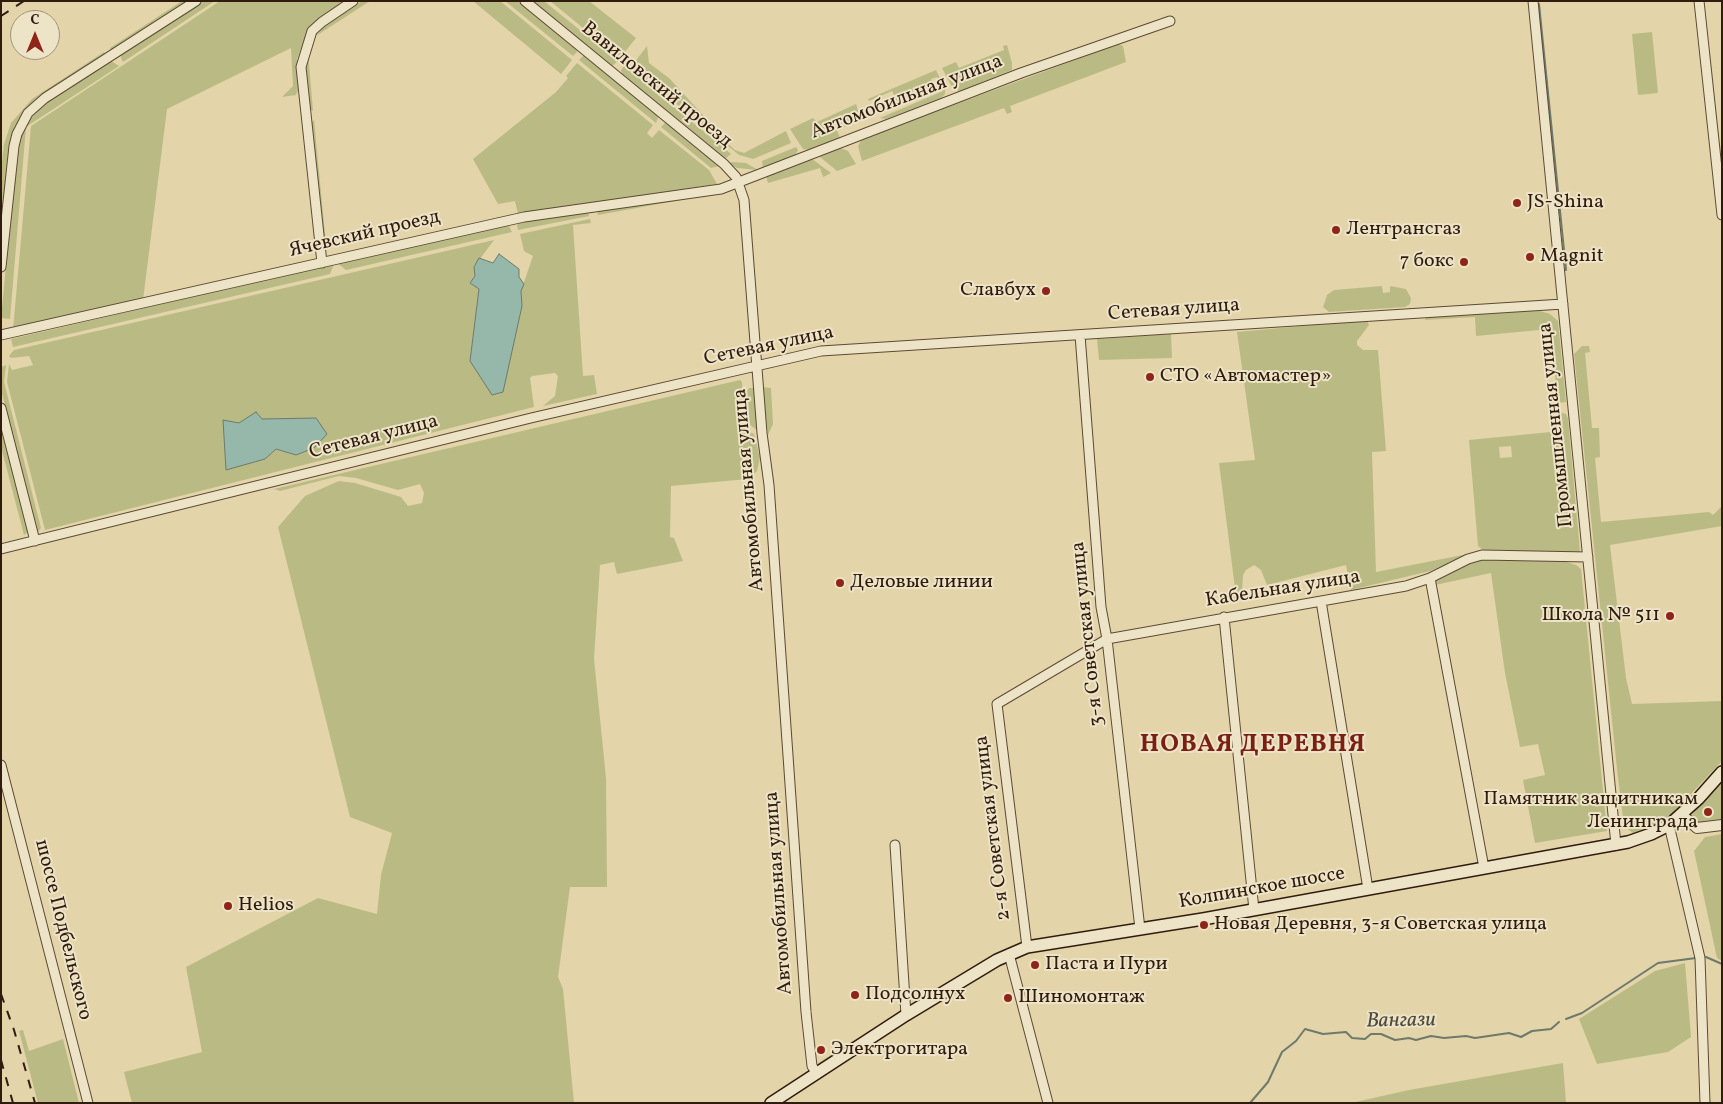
<!DOCTYPE html>
<meta charset="utf-8">
<style>
body{margin:0}
#map{position:relative;width:1723px;height:1104px;overflow:hidden;background:#e3d4a9;font-family:Vollkorn,serif}
canvas{display:block}
.frame{position:absolute;inset:0;border:2px solid #301c0e;pointer-events:none}
.north{position:absolute;left:10px;top:10px;width:50px;height:50px;box-sizing:border-box;background:#ede3c7;border:1px solid #a1937d;border-radius:50%;rotate:0deg;font-size:14px;font-weight:700;line-height:20px;text-align:center;color:#301c0e}
.north::after{content:'';display:block;margin:auto;width:18px;height:22px;background:#8f2418;clip-path:polygon(50% 0,100% 100%,50% 72%,0 100%)}
</style>
<div id="map">
<canvas width="1723" height="1104"></canvas>
<div class="frame"></div>
<div class="north">С</div>
</div>
<script>
const ctx = document.querySelector('canvas').getContext('2d');
ctx.lineJoin = 'round';
function paint(path, color) { ctx.fillStyle = color; ctx.fill(path, 'evenodd'); }
const toPath = rows => new Path2D(rows.map(r => 'M' + r).join(''));
function trace(path, color, width, dash) { ctx.strokeStyle = color; ctx.lineWidth = width; ctx.lineCap = dash ? 'butt' : 'round'; ctx.setLineDash(dash || []); ctx.stroke(path); }
function write(font, color, halo, rows, align = 'center') {
  ctx.font = font + ' Vollkorn,serif'; ctx.lineWidth = 4; ctx.setLineDash([]); ctx.textBaseline = 'middle'; ctx.strokeStyle = halo; ctx.fillStyle = color; for (const [text, x, y, turn = 0] of rows) {
    ctx.save(); ctx.translate(x, y); ctx.rotate((+turn || 0) * Math.PI / 180); ctx.textAlign = isNaN(turn) ? turn : align; if (halo) ctx.strokeText(text, 0, 0); ctx.fillText(text, 0, 0); ctx.restore();
  }
}
paint(toPath([
 [182,1,189,1,112,51,110,48],
 [204,1,215,1,123,62,121,58,121,54],
 [220,1,346,1,317,20,307,33,297,59,298,90,296,95,282,97,293,86,291,48,167,109,143,300,13,330,31,126],
 [362,1,370,1,316,36,329,22],
 [473,1,500,1,572,60,561,74],
 [505,1,519,1,575,46,577,52,573,56],
 [532,1,544,1,618,61,612,66],
 [550,1,589,1,636,38,620,58],
 [1652,32,1658,93,1638,95,1632,34],
 [1118,44,1123,46,1126,62,1010,106,1012,112,1007,114,1004,108,862,161,858,146,862,139],
 [1007,45,1012,63,1012,70,960,91,953,89,942,68,956,62,959,68,1004,50,1003,46],
 [647,46,649,63,670,79,713,126,719,136,735,150,744,153,786,131,791,143,753,159,739,155,631,67],
 [104,52,106,55,25,111,18,121,9,146,1,225,1,172,4,144,11,123,32,99],
 [308,52,313,111,309,109,305,75],
 [584,55,659,115,656,123,579,60],
 [111,61,119,66,26,127,10,319,1,318,16,162,21,135,31,118,45,103],
 [577,63,653,125,647,133,652,138,659,130,709,170,717,184,518,214,515,201,498,204,473,159,556,92,568,78,566,76],
 [624,66,731,154,725,159,622,74,621,70],
 [936,70,945,89,945,94,941,98,886,119,880,118,943,91,937,77,931,79,933,85,897,101,892,91,869,101,868,99],
 [856,104,861,120,837,130,840,138,810,150,803,149,790,129,813,118,817,122],
 [314,120,326,244,328,247,325,247,310,124],
 [665,123,669,123,719,166,711,168,661,127],
 [796,147,798,150,794,157,763,169,762,161],
 [838,147,848,151,856,164,837,171,820,157,821,154],
 [812,159,831,173,823,177,820,168,768,183,766,176],
 [732,162,746,163,758,170,737,168,729,163],
 [682,199,681,200,598,215,597,210],
 [588,211,589,216,518,230,517,225,519,222],
 [590,219,591,223,573,225,583,376,594,375,597,394,543,406,555,396,558,376,555,373,532,376,530,378,534,407,45,530,7,382,9,364,12,370,33,365,29,356,11,358,9,356,14,350,494,240,474,267,475,276,470,283,479,289,470,361,522,306,521,291,533,256,524,251,520,234],
 [262,419,288,419,314,448,296,455,276,449,265,459,223,420,239,423],
 [503,226,509,226,512,232,346,270,337,263],
 [334,264,330,274,13,347,11,339],
 [1382,286,1383,293,1390,292,1390,286,1406,289,1411,298,1410,304,1405,307,1329,312,1323,307,1327,295,1334,290],
 [1537,310,1550,314,1558,321,1566,402,1558,403,1550,329,1476,336,1475,317,1425,320,1426,317],
 [1367,320,1369,325,1357,341,1357,345,1363,350,1378,350,1386,451,1372,452,1376,572,1473,553,1430,571,1351,590,1346,565,1267,585,1261,570,1254,565,1246,570,1243,575,1242,593,1237,599,1224,603,1223,599,1236,596,1219,463,1255,460,1237,332],
 [1171,334,1172,358,1099,360,1097,339],
 [1582,346,1589,346,1590,352,1585,353,1592,428,1599,428,1600,457,1595,458,1601,522,1709,512,1713,515,1722,506,1722,526,1610,545,1626,678,1632,704,1722,701,1722,761,1674,812,1651,827,1633,833,1624,826,1617,769,1574,354],
 [6,365,4,382,41,528,38,532,1,390,1,367],
 [740,380,742,382,744,429,754,434,760,458,757,471,748,479,671,486,670,537,674,538,683,561,617,574,614,562,600,565,594,659,606,778,607,887,570,887,558,977,563,989,574,1103,132,1103,124,1072,202,1052,186,967,318,898,377,914,381,875,392,833,350,817,278,527,305,496,339,481,355,483,401,497,408,506,422,503,424,493,420,484,398,490,356,478,339,476,280,491,274,489],
 [762,387,771,388,773,424,768,435],
 [749,388,755,388,758,431,749,424,746,392],
 [1559,412,1566,414,1568,419,1580,552,1573,555,1487,553,1478,546,1469,440,1561,431],
 [1511,446,1512,457,1500,458,1499,447],
 [1,424,28,532,24,535,1,447],
 [1496,557,1560,560,1576,565,1581,569,1607,831,1535,843,1523,780,1545,775,1538,744,1520,747,1505,673,1491,573,1435,585,1434,578,1467,562],
 [1722,782,1722,821,1696,823,1690,817],
 [1722,834,1722,961,1717,958,1694,851,1705,837],
 [1685,963,1691,1037,1668,1052,1597,1064,1579,1019,1655,971],
 [23,1030,29,1051,63,1039,79,1103,38,1103,19,1031],
 [858,1038,858,1041,820,1066,818,1063],
 [1563,1063,1566,1103,1351,1103,1409,1090]
]), '#babb84');
const water = toPath([
 [499,254,519,269,519,277,524,284,521,291,522,306,503,392,492,395,470,361,479,289,470,283,475,276,474,267,479,258,493,263,499,254],
 [256,412,262,419,316,418,327,434,314,448,296,455,276,449,265,459,226,470,223,420,239,423,256,412]
]);
paint(water, '#95b8aa');
trace(water, '#6d7a6c', 1);
trace(toPath([
 [1539,4,1566,270],
 [1706,957,1722,964],
 [1566,1019,1582,1013,1658,963,1696,958],
 [1250,1103,1268,1082,1282,1052,1296,1041,1305,1029,1323,1034,1346,1032,1352,1038,1365,1039,1371,1034,1381,1034,1395,1040,1409,1038,1416,1040,1431,1036,1444,1038,1466,1036,1475,1038,1509,1033,1521,1037,1532,1031,1551,1029,1559,1022]
]), '#6d7a6c', 2);
const minor = toPath([
 [525,1,724,164,736,177,744,200,762,433,769,485,806,1012,812,1066,817,1074],
 [1533,1,1616,845],
 [1699,1,1722,215],
 [322,263,301,67,312,31,322,22,353,1],
 [1,267,14,146,17,134,28,113,45,98,196,1],
 [1,335,524,217,721,189,1021,73,1170,21],
 [1080,335,1101,607,1107,639,1140,929],
 [1,408,35,541],
 [1,549,531,418,821,351,1563,304],
 [1430,578,1484,868],
 [1321,601,1368,889],
 [1224,617,1254,910],
 [1,765,88,1103],
 [1669,825,1700,958,1705,1103],
 [895,845,906,1015],
 [1027,947,997,704,1107,639,1406,586,1430,578,1468,559,1482,555,1588,557],
 [1009,954,1048,1103]
]);
const tertiary = toPath([
 [1682,815,1697,828,1722,825]
]);
const secondary = toPath([
 [771,1103,906,1015,997,960,1027,947,1203,919,1628,842,1651,834,1669,825,1698,799,1722,772]
]);
trace(minor, '#5d4a35', 11);
trace(tertiary, '#5d4a35', 12);
trace(secondary, '#301c0e', 14);
trace(minor, '#ede3c7', 9);
trace(tertiary, '#ede3c7', 10);
trace(secondary, '#ede3c7', 11);
trace(toPath([
 [1,16,24,1],
 [1,994,14,1030,35,1103],
 [1,1060,13,1103]
]), '#301c0e', 2, [9, 9]);
for (const [x, y, r, color] of [
 [1517,203,5,"#8f2418"],
 [1336,230,5,"#8f2418"],
 [1530,257,5,"#8f2418"],
 [1464,262,5,"#8f2418"],
 [1046,291,5,"#8f2418"],
 [1150,377,5,"#8f2418"],
 [840,583,5,"#8f2418"],
 [1670,616,5,"#8f2418"],
 [1708,812,5,"#8f2418"],
 [228,906,5,"#8f2418"],
 [1204,925,5,"#8f2418"],
 [1035,965,5,"#8f2418"],
 [855,995,5,"#8f2418"],
 [1008,998,5,"#8f2418"],
 [821,1050,5,"#8f2418"]
]) { const dot = new Path2D(); dot.arc(x, y, r, 0, 2 * Math.PI); ctx.fillStyle = color; ctx.fill(dot); trace(dot, '#ede3c7', 2); }
write('20px', '#301c0e', '#ede3c7', [
 ["Вавиловский проезд",656,86,39],
 ["Автомобильная улица",907,98,-21],
 ["Ячевский проезд",365,235,-13],
 ["Сетевая улица",1174,311,-4],
 ["Сетевая улица",769,347,-12],
 ["Промышленная улица",1557,425,-96],
 ["Сетевая улица",374,438,-14],
 ["Автомобильная улица",750,490,-95],
 ["Кабельная улица",1283,590,-9],
 ["3-я Советская улица",1089,634,-96],
 ["2-я Советская улица",994,828,-97],
 ["Колпинское шоссе",1262,889,-10],
 ["Автомобильная улица",780,893,-94],
 ["шоссе Подбельского",62,930,76]
]);
write('20px', '#301c0e', '#ede3c7', [
 ["JS-Shina",1527,203],
 ["Лентрансгаз",1346,230],
 ["Magnit",1540,257],
 ["7 бокс",1454,262,"right"],
 ["Славбух",1036,291,"right"],
 ["СТО «Автомастер»",1160,377],
 ["Деловые линии",850,583],
 ["Школа № 511",1660,616,"right"],
 ["Памятник защитникам",1698,800,"right"],
 ["Ленинграда",1698,823,"right"],
 ["Helios",238,906],
 ["Новая Деревня, 3-я Советская улица",1214,925],
 ["Паста и Пури",1045,965],
 ["Подсолнух",865,995],
 ["Шиномонтаж",1018,998],
 ["Электрогитара",831,1050]
], 'left');
write('italic 21px', '#4e4b3d', '#ede3c7', [
 ["Вангази",1401,1022,-1]
]);
ctx.letterSpacing = '1px';
write('bold 25px', '#7a1f14', '#ede3c7', [
 ["НОВАЯ ДЕРЕВНЯ",1253,746]
]);
ctx.letterSpacing = '0px';
</script>
